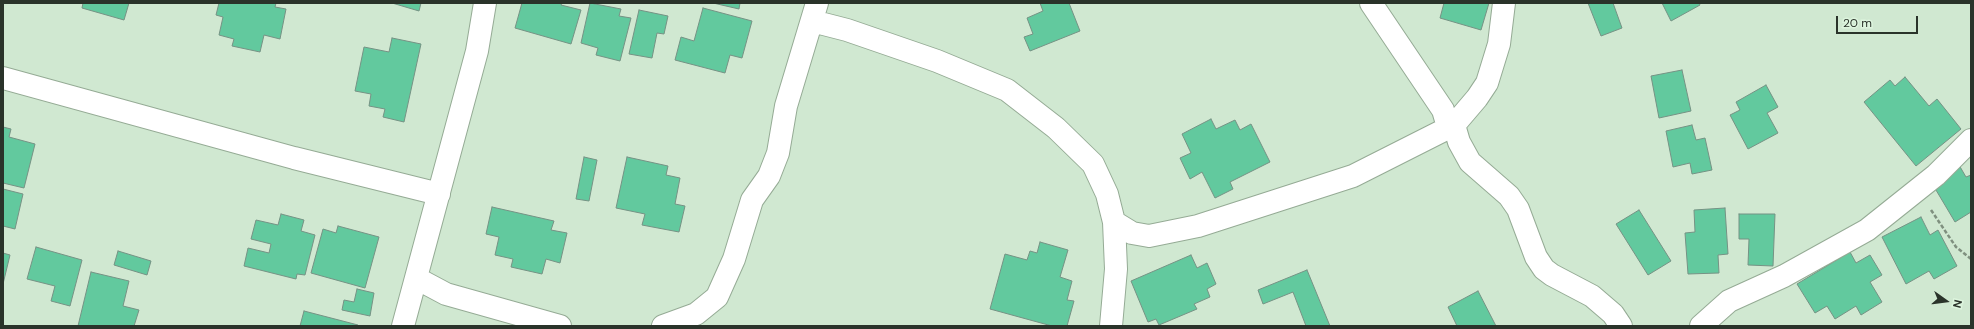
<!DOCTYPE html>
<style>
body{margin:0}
#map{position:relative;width:1974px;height:329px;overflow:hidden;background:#d0e8d1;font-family:"DM Sans",sans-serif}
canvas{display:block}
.frame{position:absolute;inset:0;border:4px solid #2a332a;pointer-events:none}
.north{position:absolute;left:1926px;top:281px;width:40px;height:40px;-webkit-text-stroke:3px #ddf5de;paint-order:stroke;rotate:104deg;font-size:11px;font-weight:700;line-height:16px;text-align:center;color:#2a332a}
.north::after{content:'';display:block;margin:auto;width:14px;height:18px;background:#2a332a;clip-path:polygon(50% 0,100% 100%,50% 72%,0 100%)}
.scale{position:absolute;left:1836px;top:16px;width:82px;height:18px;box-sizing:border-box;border:2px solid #2a332a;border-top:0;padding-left:5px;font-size:12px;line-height:14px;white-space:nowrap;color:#2a332a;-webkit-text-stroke:3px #ddf5de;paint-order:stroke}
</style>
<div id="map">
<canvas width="1974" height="329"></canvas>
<div class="frame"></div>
<div class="north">N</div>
<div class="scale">20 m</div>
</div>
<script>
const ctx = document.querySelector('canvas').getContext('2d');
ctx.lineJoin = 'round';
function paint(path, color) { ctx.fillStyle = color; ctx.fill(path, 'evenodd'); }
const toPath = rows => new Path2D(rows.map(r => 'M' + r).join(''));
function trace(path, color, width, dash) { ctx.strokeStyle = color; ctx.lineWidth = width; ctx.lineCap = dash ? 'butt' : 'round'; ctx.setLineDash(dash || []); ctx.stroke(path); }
const building = toPath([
 [83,3,129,3,124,20,82,8,83,3],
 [219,3,276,3,275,7,286,9,280,39,264,35,260,52,232,46,234,39,219,35,223,17,216,15,219,3],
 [392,3,421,3,419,11,392,3],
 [522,3,562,3,561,5,581,10,571,44,515,28,522,3],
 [590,3,621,9,619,16,631,18,620,61,596,55,598,48,581,43,590,3],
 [713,3,740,3,739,9,713,3],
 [1040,3,1069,3,1080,31,1030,51,1024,37,1033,34,1027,18,1043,11,1040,3],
 [1444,3,1489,3,1481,30,1440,18,1444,3],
 [1588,3,1613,3,1622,28,1601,36,1588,3],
 [1662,3,1699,3,1700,5,1671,21,1662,3],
 [703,8,752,21,742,58,730,55,725,73,675,60,681,37,694,41,703,8],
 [639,10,668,16,664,34,657,33,652,58,629,54,639,10],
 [392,38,421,44,404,122,383,117,385,109,369,106,371,94,355,91,364,47,389,52,392,38],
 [1682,70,1691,111,1659,118,1651,76,1682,70],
 [1905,77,1929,106,1937,99,1961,129,1916,166,1864,102,1890,80,1895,86,1905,77],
 [1766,85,1778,107,1767,113,1778,133,1748,149,1730,115,1740,110,1736,102,1766,85],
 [1211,119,1216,129,1235,120,1240,130,1251,124,1270,162,1230,182,1233,189,1215,198,1202,172,1190,179,1180,158,1191,153,1182,134,1211,119],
 [1692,125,1696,140,1705,138,1712,170,1692,174,1690,163,1673,167,1666,131,1692,125],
 [3,127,11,129,9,137,35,144,24,188,3,183,3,127],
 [584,157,597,160,589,201,576,199,584,157],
 [627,157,668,166,666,175,680,178,675,204,685,206,679,232,642,225,645,214,616,208,627,157],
 [1959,165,1966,177,1971,175,1971,212,1955,222,1933,185,1959,165],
 [3,189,23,194,15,229,3,226,3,189],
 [492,207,554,221,551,230,567,233,560,263,546,259,542,274,511,267,513,259,495,255,499,237,486,234,492,207],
 [1725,208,1728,254,1718,255,1719,273,1688,274,1685,233,1695,232,1694,210,1725,208],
 [1639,210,1671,261,1648,275,1616,224,1639,210],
 [281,214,304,220,301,231,315,235,305,275,297,274,296,279,244,266,248,248,269,253,271,244,251,239,256,220,278,225,281,214],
 [1739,214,1775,214,1773,266,1748,265,1749,239,1739,239,1739,214],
 [1921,217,1930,235,1938,230,1957,266,1934,279,1929,271,1906,284,1882,237,1921,217],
 [338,226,379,237,365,288,311,273,323,229,336,233,338,226],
 [1040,242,1068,250,1060,277,1072,281,1067,300,1074,301,1067,326,1052,326,990,309,1005,254,1027,260,1030,251,1037,253,1040,242],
 [36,247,82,260,70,306,51,301,55,286,27,279,36,247],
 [118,251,151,261,147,275,114,265,118,251],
 [1850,252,1856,263,1870,255,1882,275,1870,282,1882,302,1861,315,1856,306,1835,319,1827,306,1815,313,1797,284,1850,252],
 [3,253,10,255,3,284,3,253],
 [1191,255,1197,268,1207,263,1216,284,1207,289,1210,297,1194,304,1197,309,1159,325,1156,319,1148,322,1131,281,1191,255],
 [1307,270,1330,326,1306,326,1293,292,1263,304,1258,290,1307,270],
 [91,272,129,281,123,306,139,310,134,326,78,326,91,272],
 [357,289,374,293,370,316,342,310,344,300,354,302,357,289],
 [1478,291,1496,326,1457,326,1448,307,1478,291],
 [304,311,358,325,357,326,300,326,304,311]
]);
paint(building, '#62c99e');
trace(building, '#759284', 1);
const minor = toPath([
 [1371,3,1443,110,1448,127],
 [812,21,847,30,937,61,1007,90,1056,128,1093,164,1107,194,1114,222,1116,269,1111,326],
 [3,78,294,158,439,194],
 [1454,125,1459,142,1470,162,1509,196,1518,209,1536,257,1544,269,1552,275,1592,296,1613,314,1621,326],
 [1114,222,1132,233,1149,236,1198,226,1353,176,1454,125,1477,98,1487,83,1499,44,1504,3],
 [416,278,446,294,560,326],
 [403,326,477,51,485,3],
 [663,326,696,314,717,297,734,259,752,200,769,176,778,153,786,106,817,3],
 [1701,326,1729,301,1784,276,1867,230,1936,175,1971,140]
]);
trace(minor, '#95ab95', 24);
trace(toPath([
 [1931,210,1956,247,1971,259]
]), '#7f907f', 2.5, [4, 2]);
trace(minor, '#fff', 22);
</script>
